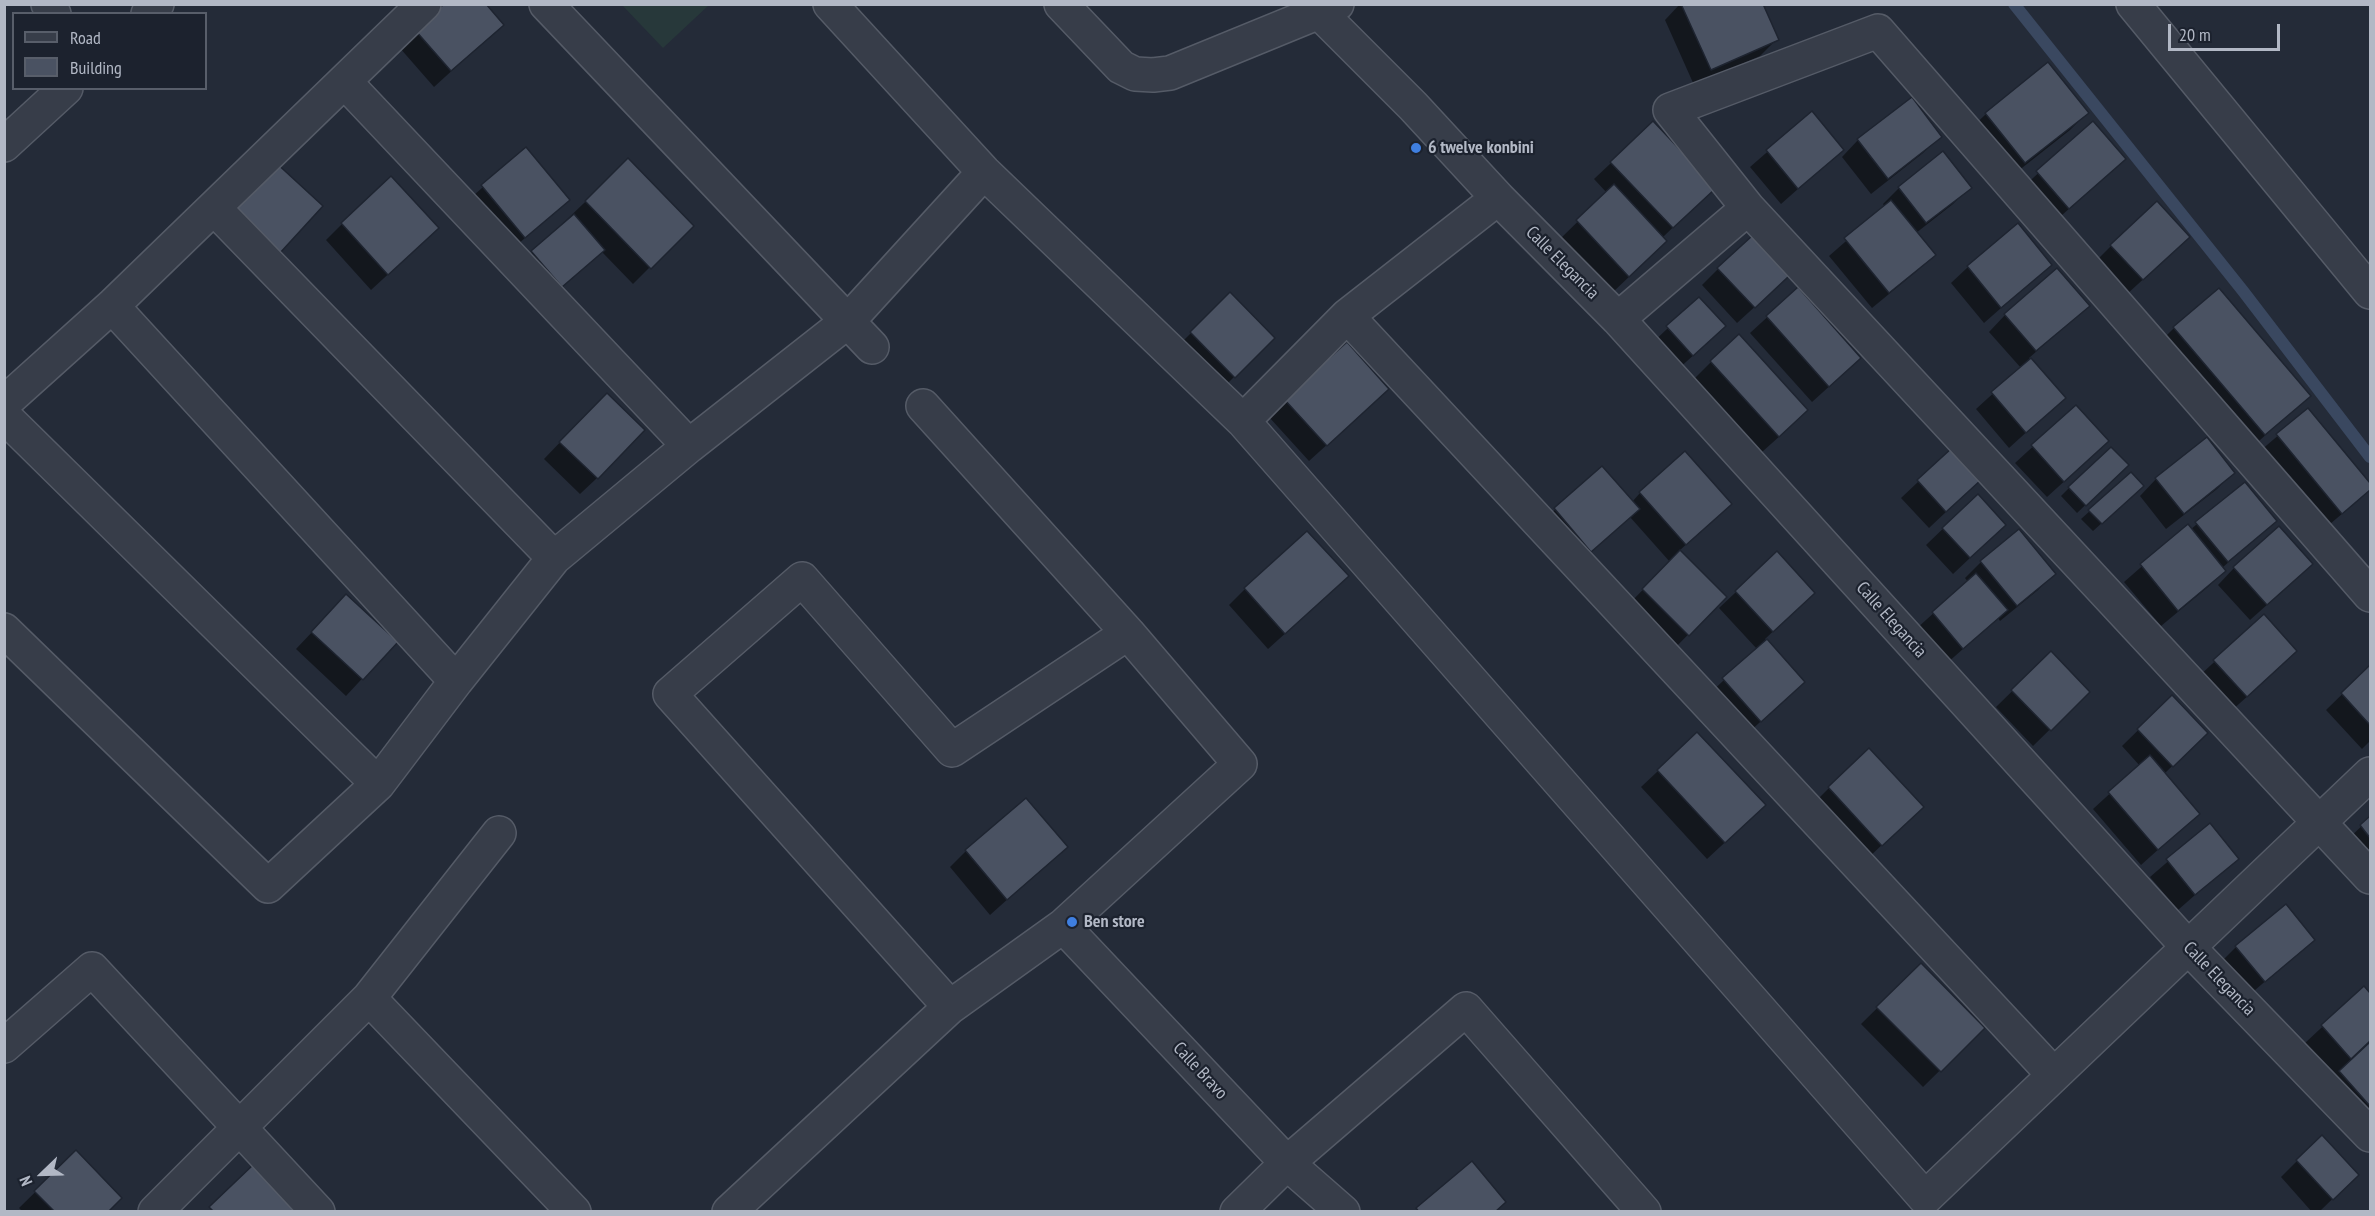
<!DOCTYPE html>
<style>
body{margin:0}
#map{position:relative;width:2375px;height:1216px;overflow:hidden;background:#242b38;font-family:"PT Sans Narrow",sans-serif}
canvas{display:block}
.frame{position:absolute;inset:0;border:6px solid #b2b8c5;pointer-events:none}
.legend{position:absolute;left:12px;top:12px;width:195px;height:78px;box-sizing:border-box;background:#1c222e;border:2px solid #585e6a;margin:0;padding:8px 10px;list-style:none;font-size:18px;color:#b2b8c5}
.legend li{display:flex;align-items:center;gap:12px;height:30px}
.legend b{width:30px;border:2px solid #585e6a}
.north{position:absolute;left:12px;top:1144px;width:60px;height:60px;-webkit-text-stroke:4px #1c222e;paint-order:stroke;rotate:247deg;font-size:16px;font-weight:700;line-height:24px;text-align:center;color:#b2b8c5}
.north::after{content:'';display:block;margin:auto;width:21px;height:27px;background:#b2b8c5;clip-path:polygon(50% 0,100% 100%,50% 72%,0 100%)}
.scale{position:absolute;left:2168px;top:24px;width:112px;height:27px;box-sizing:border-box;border:3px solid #b2b8c5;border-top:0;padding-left:8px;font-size:18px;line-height:21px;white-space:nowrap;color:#b2b8c5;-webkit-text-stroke:4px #1c222e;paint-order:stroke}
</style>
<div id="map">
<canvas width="2375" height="1216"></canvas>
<div class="frame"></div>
<ul class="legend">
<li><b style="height:8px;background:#373d49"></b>Road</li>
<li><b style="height:16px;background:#4a5262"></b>Building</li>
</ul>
<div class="north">N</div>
<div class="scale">20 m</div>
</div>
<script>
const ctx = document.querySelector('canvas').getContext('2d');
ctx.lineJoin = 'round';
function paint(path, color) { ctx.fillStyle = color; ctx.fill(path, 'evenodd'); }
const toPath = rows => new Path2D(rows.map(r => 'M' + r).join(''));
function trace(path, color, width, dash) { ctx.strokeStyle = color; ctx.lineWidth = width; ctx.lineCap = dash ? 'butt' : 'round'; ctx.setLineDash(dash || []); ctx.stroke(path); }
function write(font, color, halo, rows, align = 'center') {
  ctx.font = font + ' "PT Sans Narrow",sans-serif'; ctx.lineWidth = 4.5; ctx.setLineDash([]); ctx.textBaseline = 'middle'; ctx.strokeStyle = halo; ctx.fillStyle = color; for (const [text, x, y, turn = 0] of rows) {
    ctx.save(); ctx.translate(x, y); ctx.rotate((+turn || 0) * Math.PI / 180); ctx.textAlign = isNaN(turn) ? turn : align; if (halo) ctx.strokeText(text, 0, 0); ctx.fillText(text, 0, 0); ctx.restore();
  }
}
paint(toPath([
 [622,5,709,5,663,48]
]), '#27383a');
paint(toPath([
 [1680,4,1762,4,1777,39,1760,56,1694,85,1665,20],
 [502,25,434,87,399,47,416,31],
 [1812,113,1842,150,1781,204,1750,167],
 [2087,113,2070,130,2008,179,1969,130,1986,114],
 [2093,123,2107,175,2052,224,2021,189],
 [1940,136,1923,153,1871,194,1842,157,1858,140],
 [526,149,568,200,508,253,465,203],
 [628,161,691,226,633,284,602,252,545,302,516,268],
 [1611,163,1697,204,1662,238,1649,258,1612,293,1561,238,1607,193,1594,179],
 [1970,187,1953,204,1916,233,1934,255,1917,271,1872,308,1829,256,1885,207,1883,204,1899,188],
 [342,224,420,245,371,290,326,240],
 [2111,246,2172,253,2126,295,2095,262],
 [2050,265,1984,323,1951,283,1968,267],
 [1718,269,1771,292,1737,323,1702,285],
 [1798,289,1843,374,1812,402,1750,333],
 [1230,294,1273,338,1218,393,1175,349],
 [1699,299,1707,343,1676,371,1651,344],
 [2088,306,2029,358,2064,398,2009,448,1976,409,2021,368,1989,332,2005,315],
 [2174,328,2309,396,2240,458,2150,352],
 [1711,362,1790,427,1762,452,1695,378],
 [1285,400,1371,405,1309,461,1269,417],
 [2076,407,2090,458,2047,497,2015,463],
 [2308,410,2370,486,2355,503,2324,529,2260,451],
 [590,411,597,478,580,494,544,459],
 [1953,449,1964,495,1929,528,1901,498],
 [2127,465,2077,513,2061,496,2069,488],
 [1602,468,1632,502,1640,493,1713,520,1679,551,1725,597,1672,651,1627,606,1670,562,1630,517,1574,567,1538,525],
 [2233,473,2217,489,2166,529,2140,496,2156,479],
 [2131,474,2134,494,2093,531,2081,519],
 [2244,484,2275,521,2222,568,2224,571,2208,587,2161,626,2124,582,2188,526,2190,530],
 [1977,496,1988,541,1953,574,1926,545],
 [1981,562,2054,573,2038,590,2000,621,1998,618,1946,664,1916,629,1968,582,1965,578],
 [2234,568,2295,580,2250,620,2218,585],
 [1245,589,1330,593,1268,649,1229,605],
 [1736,592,1797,609,1765,639,1803,682,1744,737,1707,696,1757,649,1719,608],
 [330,613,396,642,346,696,296,649],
 [2264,616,2279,668,2230,712,2198,677],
 [2051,653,2088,692,2033,746,1996,707],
 [2370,667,2370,741,2362,749,2326,710],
 [2172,697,2206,733,2164,774,2198,814,2141,865,2093,809,2140,766,2122,746],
 [1658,771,1747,822,1707,859,1641,787],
 [1829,788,1905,823,1865,861,1813,804],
 [2370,818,2370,874,2344,843],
 [2210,825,2237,858,2178,910,2150,877],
 [1066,847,990,915,950,867,966,851],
 [2313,940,2247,997,2220,963,2236,947],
 [1921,965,1983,1028,1923,1087,1861,1024],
 [2364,988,2370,995,2370,1140,2336,1077,2305,1043],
 [76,1152,106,1212,23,1212,19,1208],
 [2297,1161,2357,1175,2319,1212,2312,1212,2281,1177]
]), '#0007');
trace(toPath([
 [2014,4,2243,291,2370,457]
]), '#3a4860', 12);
const building = toPath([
 [444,4,486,4,504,25,451,71,415,30,444,4],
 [1681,4,1763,4,1779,40,1711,70,1681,4],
 [2048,62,2089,113,2025,163,1985,113,2048,62],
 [1912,97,1942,137,1888,179,1857,139,1912,97],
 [1812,111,1844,150,1798,189,1766,150,1812,111],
 [1653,121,1716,188,1673,228,1610,162,1653,121],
 [2093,121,2126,159,2069,209,2036,171,2093,121],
 [526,147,570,200,525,238,481,185,526,147],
 [1943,151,1972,188,1926,223,1898,187,1943,151],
 [628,158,694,226,651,269,585,201,628,158],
 [273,160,323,206,279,254,229,209,273,160],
 [391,176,439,228,388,275,341,223,391,176],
 [1614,184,1667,241,1629,277,1576,220,1614,184],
 [1891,200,1936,255,1889,293,1844,238,1891,200],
 [2157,201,2190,237,2143,280,2110,245,2157,201],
 [574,214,605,250,562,287,531,251,574,214],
 [2018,223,2052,265,2001,308,1967,266,2018,223],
 [1752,236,1789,276,1755,308,1717,268,1752,236],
 [2057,268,2090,306,2036,351,2004,314,2057,268],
 [1798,287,1861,358,1829,387,1766,316,1798,287],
 [2219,288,2311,396,2265,435,2173,327,2219,288],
 [1230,292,1275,338,1235,378,1190,332,1230,292],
 [1699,297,1726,326,1693,356,1666,326,1699,297],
 [1739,334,1808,410,1779,437,1710,361,1739,334],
 [1347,342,1389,389,1327,446,1284,399,1347,342],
 [2031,358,2066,398,2026,433,1991,392,2031,358],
 [607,393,645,430,598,479,559,442,607,393],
 [2076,405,2109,441,2064,482,2031,445,2076,405],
 [2308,408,2370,483,2370,490,2342,514,2276,434,2308,408],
 [2207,437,2235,473,2184,514,2155,478,2207,437],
 [1953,447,1982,479,1946,512,1917,480,1953,447],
 [2111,447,2129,465,2086,506,2068,487,2111,447],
 [1685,451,1732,504,1686,545,1639,492,1685,451],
 [1602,466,1640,509,1591,552,1554,508,1602,466],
 [2131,472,2144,486,2102,524,2088,510,2131,472],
 [2245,482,2277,521,2228,562,2195,522,2245,482],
 [1978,494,2006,525,1970,558,1942,528,1978,494],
 [2188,524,2226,571,2178,611,2140,564,2188,524],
 [2279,526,2313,564,2267,605,2233,567,2279,526],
 [2019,529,2056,574,2017,606,1980,561,2019,529],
 [1307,531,1349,576,1285,634,1244,588,1307,531],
 [1680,550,1727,597,1689,636,1642,589,1680,550],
 [1777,551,1815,593,1773,632,1735,591,1777,551],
 [1976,573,2008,610,1963,649,1932,612,1976,573],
 [346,594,398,642,363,680,311,632,346,594],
 [2264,614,2297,651,2247,697,2213,660,2264,614],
 [1767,639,1805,682,1761,722,1722,678,1767,639],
 [2051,651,2090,692,2051,731,2011,690,2051,651],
 [2370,665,2370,725,2341,693,2370,665],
 [2172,695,2208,733,2173,767,2137,729,2172,695],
 [1697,732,1766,805,1725,843,1657,770,1697,732],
 [1869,748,1924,807,1882,846,1828,787,1869,748],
 [2150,755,2200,814,2158,850,2108,792,2150,755],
 [1026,798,1068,847,1007,900,965,850,1026,798],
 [2370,816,2370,838,2360,825,2370,816],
 [2210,823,2239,859,2195,895,2166,859,2210,823],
 [2286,904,2315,940,2265,982,2235,946,2286,904],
 [1921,963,1985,1028,1941,1072,1876,1007,1921,963],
 [2364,986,2370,993,2370,1041,2351,1059,2321,1025,2364,986],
 [2370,1042,2370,1106,2339,1071,2370,1042],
 [2322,1135,2359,1175,2333,1200,2296,1160,2322,1135],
 [76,1150,122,1198,108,1212,55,1212,34,1191,76,1150],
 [1472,1161,1506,1202,1495,1212,1419,1212,1416,1208,1472,1161],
 [254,1164,297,1212,214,1212,209,1207,254,1164]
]);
paint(building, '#4a5262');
trace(building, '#1e2430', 1.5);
const minor = toPath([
 [48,4,54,14],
 [546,4,872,347],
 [830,4,984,172,1243,421,1925,1198,2370,774],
 [1061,4,1121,67,1135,74,1153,75,1170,73,1319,12,1311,4],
 [1337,4,1319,12,1413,106,1498,198,1618,319,2188,947,2370,1135],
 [2133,4,2370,292],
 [148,14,157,4],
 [345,82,689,446],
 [4,145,66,88],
 [214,208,554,558],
 [112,306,456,681],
 [1347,316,2054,1075],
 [1618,319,1748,208],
 [4,403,112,306,424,4],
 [4,416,378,784],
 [1243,421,1347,316,1498,198],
 [2370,595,1878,31,1670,110,1748,208,2370,877],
 [4,630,268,886,378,784,456,681,554,558,689,446,848,321,984,172],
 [1063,926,1287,1163,1343,1212],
 [369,998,499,833],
 [950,1007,670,694,802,579,952,750,1128,633],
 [4,1046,92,969,318,1212],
 [155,1212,369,998,574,1212],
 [729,1212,950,1007,1063,926,1240,764,1128,633,923,406],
 [1237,1212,1287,1163,1466,1009,1644,1212]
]);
trace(minor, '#555b67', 36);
trace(minor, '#373d49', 33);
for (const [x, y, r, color] of [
 [1416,148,6,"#3f7fe0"],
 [1072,922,6,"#3f7fe0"]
]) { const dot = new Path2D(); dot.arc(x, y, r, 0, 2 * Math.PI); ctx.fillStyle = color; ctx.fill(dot); trace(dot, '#1c222e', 2); }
write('bold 18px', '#b2b8c5', '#1c222e', [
 ["6 twelve konbini",1428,148],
 ["Ben store",1084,922]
], 'left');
write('18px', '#b2b8c5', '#1c222e', [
 ["Calle Elegancia",1562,263,45],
 ["Calle Elegancia",1891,620,48],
 ["Calle Elegancia",2219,979,46],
 ["Calle Bravo",1200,1071,47]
]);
</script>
